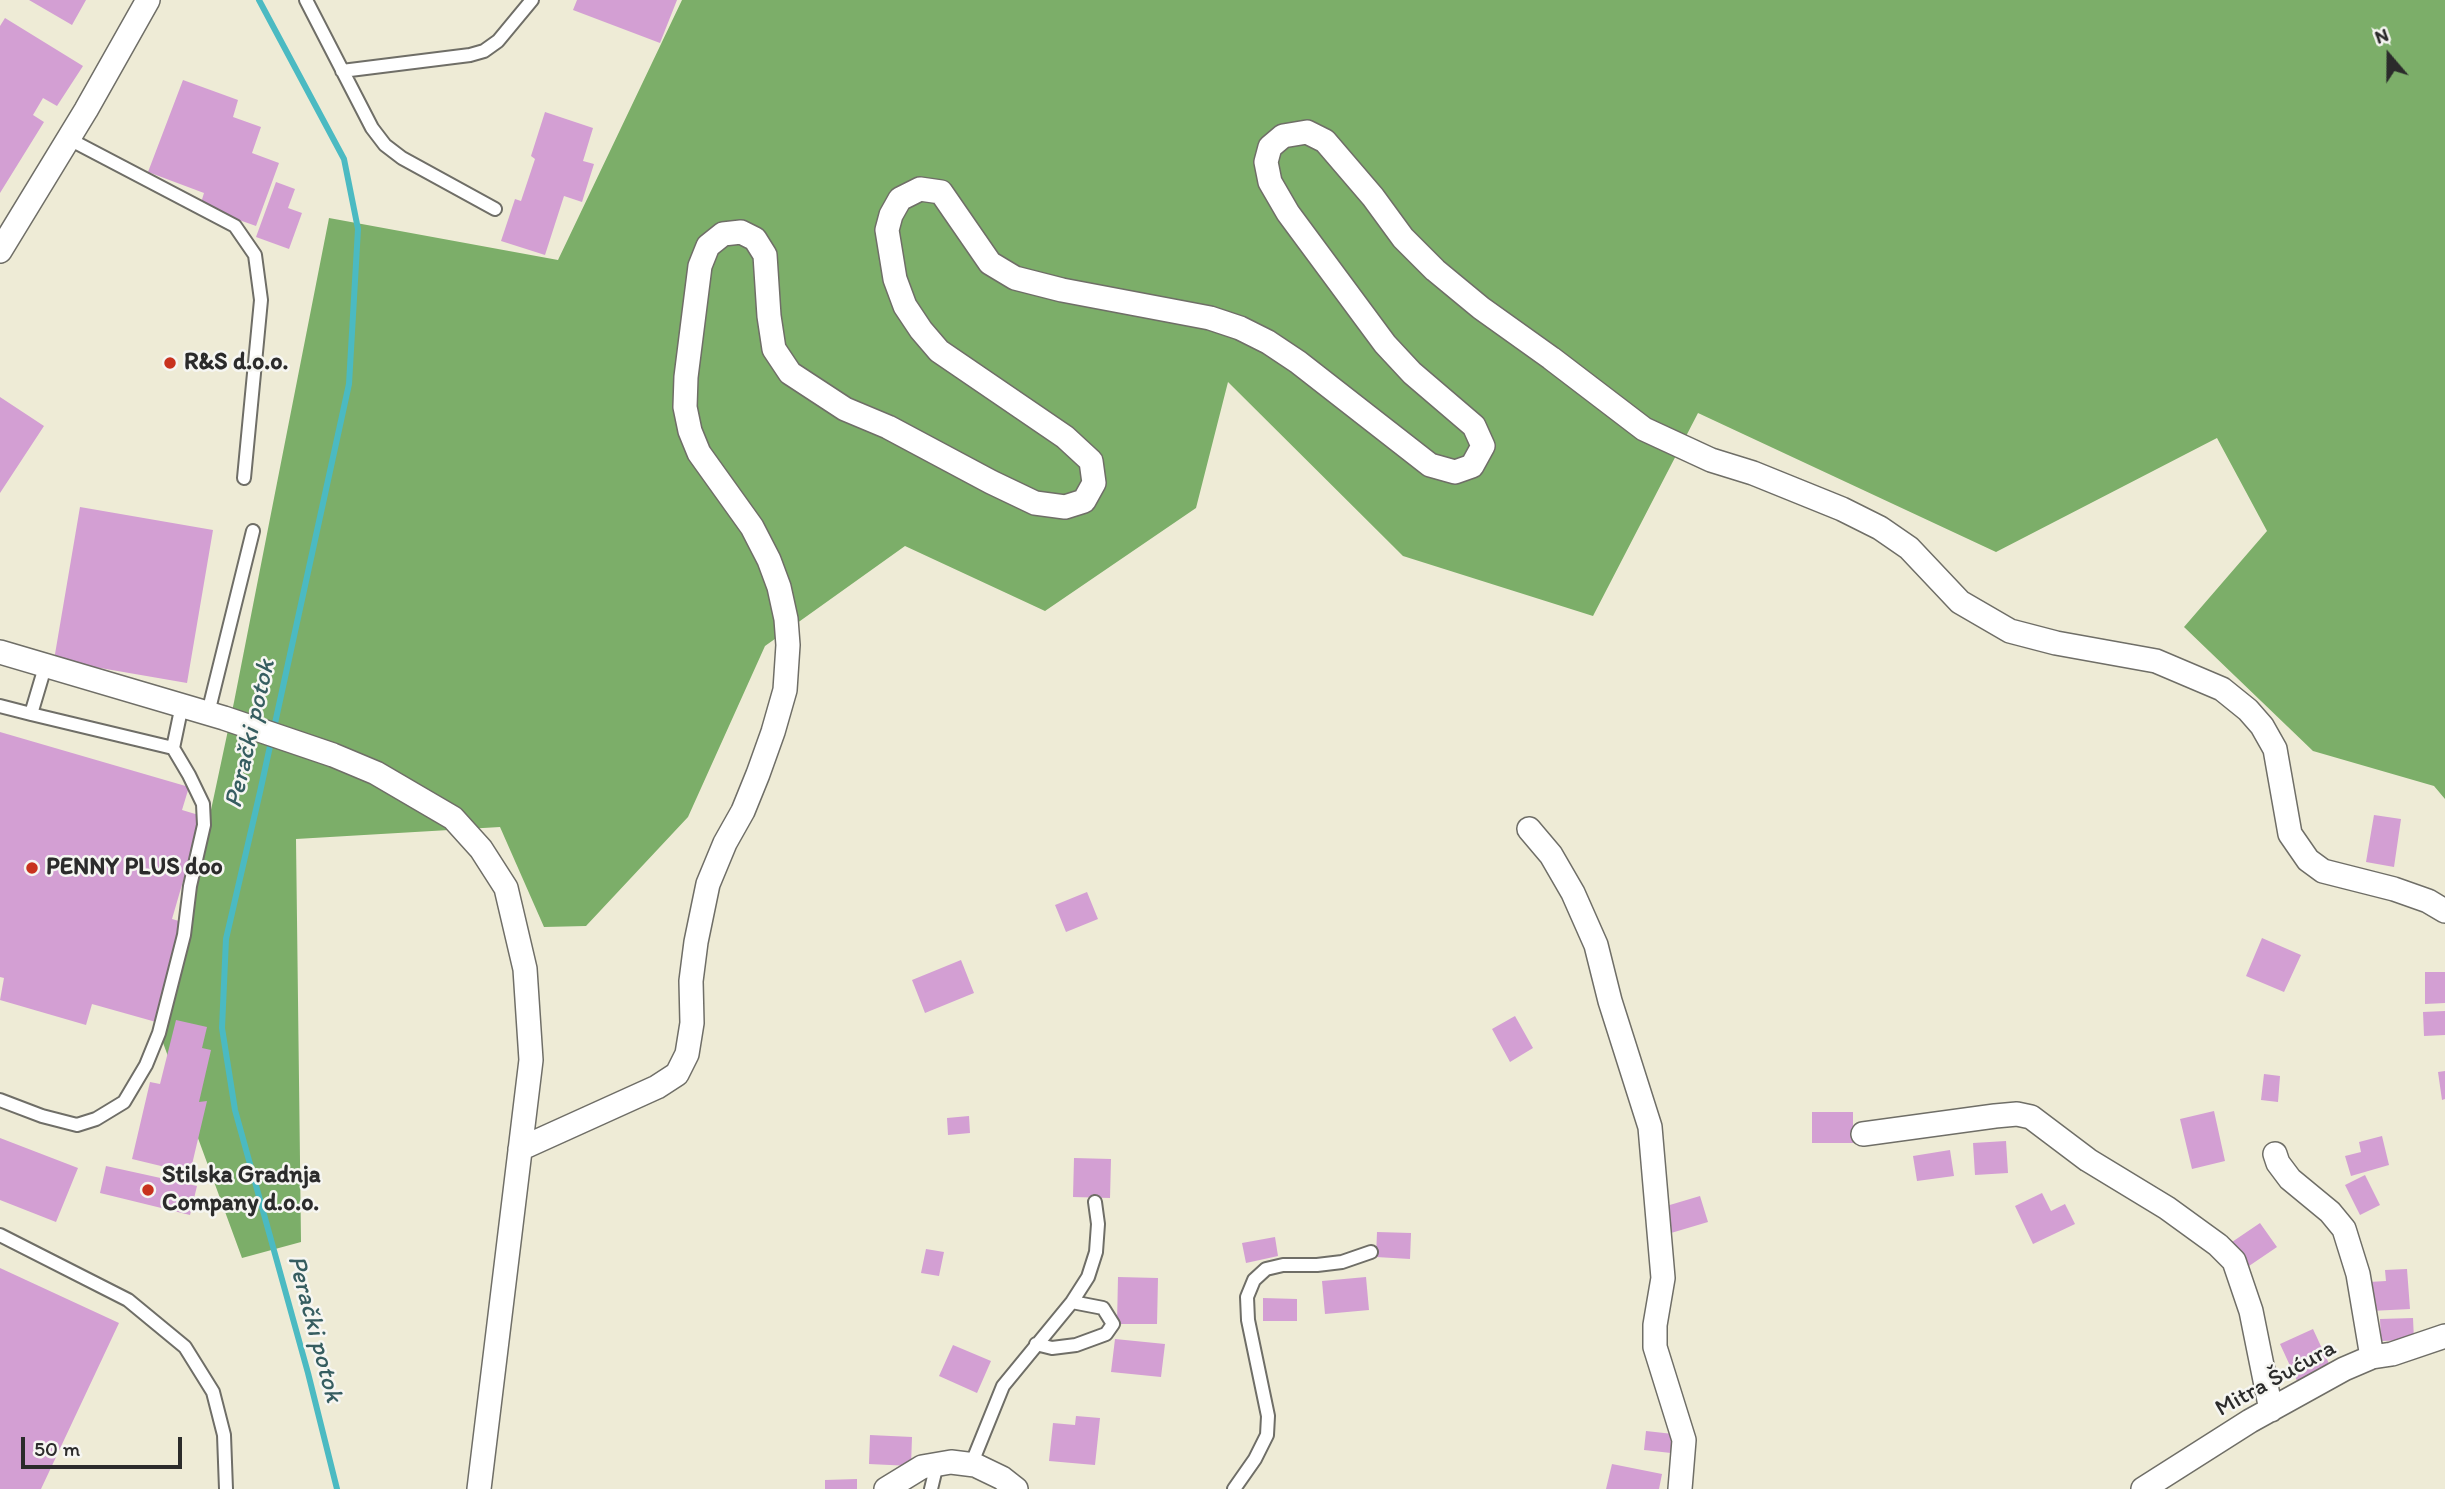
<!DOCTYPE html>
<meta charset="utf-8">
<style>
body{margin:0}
#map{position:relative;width:2445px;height:1489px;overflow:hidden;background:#eeebd6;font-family:Itim,sans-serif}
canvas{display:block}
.north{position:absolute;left:2354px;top:21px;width:70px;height:70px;-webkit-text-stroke:5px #f6f6f2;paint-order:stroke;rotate:340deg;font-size:19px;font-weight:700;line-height:28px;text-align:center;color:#2b2b2b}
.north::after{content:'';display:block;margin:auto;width:24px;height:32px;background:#2b2b2b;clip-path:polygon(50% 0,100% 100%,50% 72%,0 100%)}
.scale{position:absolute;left:21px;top:1437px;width:161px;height:32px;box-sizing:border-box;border:4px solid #2b2b2b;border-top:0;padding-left:9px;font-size:21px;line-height:24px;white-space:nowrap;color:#2b2b2b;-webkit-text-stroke:5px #f6f6f2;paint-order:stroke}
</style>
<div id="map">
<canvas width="2445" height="1489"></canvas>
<div class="north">N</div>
<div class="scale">50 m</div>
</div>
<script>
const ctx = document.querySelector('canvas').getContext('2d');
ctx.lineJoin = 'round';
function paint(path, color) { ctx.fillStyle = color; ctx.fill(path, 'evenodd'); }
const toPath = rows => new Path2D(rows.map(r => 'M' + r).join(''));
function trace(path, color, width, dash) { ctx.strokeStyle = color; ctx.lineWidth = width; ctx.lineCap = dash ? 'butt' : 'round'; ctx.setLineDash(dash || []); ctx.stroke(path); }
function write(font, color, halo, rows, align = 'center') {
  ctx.font = font + ' Itim,sans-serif'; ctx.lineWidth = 5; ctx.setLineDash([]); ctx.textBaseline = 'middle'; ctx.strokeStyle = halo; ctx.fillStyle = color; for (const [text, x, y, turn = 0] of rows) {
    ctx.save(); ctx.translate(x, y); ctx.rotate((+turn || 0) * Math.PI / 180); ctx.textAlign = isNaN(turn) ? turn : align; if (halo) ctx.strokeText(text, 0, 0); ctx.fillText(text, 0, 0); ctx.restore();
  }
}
paint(toPath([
 [682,0,2445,0,2445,799,2434,786,2313,751,2184,627,2267,531,2217,438,1996,552,1698,413,1593,616,1403,556,1228,382,1196,508,1045,611,905,546,765,646,688,817,586,926,544,927,500,827,296,839,301,1242,242,1258,162,1040,234,702,329,218,558,260]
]), '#7cae69');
trace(toPath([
 [259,0,344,159,358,229,349,384,260,792,226,939,222,1028,235,1110,308,1373,337,1489]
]), '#4bbac2', 6);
paint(toPath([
 [29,0,86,0,72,25],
 [577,0,677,0,660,43,573,10],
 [5,18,83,66,57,106,43,98,33,115,44,122,0,193,0,26],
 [183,80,238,100,233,117,261,127,252,153,279,163,256,226,200,206,204,193,148,172],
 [545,112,593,128,583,161,594,164,582,202,564,196,545,255,501,241,515,199,521,201,535,159,531,156],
 [276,182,295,189,288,208,302,213,289,249,256,237],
 [0,397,44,426,0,493],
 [80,507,213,530,187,683,54,660],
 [0,732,189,787,182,810,202,816,172,919,186,923,156,1022,92,1004,86,1025,0,1000,4,978,0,977],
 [2374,815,2401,819,2394,867,2366,862],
 [1087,892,1098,919,1066,932,1055,905],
 [2262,938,2301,955,2284,992,2246,976],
 [961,960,974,993,925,1013,912,980],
 [2425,972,2445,972,2445,1003,2425,1004],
 [2445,1011,2445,1035,2424,1036,2423,1012],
 [1515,1016,1533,1048,1510,1062,1492,1029],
 [176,1020,207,1027,202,1048,211,1050,199,1102,207,1101,190,1173,132,1159,150,1082,160,1084],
 [2445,1071,2445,1099,2442,1100,2438,1072],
 [2264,1074,2280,1076,2278,1102,2261,1100],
 [2214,1111,2225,1161,2192,1169,2180,1119],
 [1812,1112,1853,1112,1853,1143,1812,1143],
 [969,1116,970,1133,948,1135,947,1118],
 [2382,1136,2389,1165,2351,1176,2345,1156,2361,1152,2359,1142],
 [0,1138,78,1168,56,1222,0,1200],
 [2006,1141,2008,1173,1975,1175,1973,1143],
 [1950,1150,1954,1176,1917,1181,1913,1156],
 [1074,1158,1111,1159,1110,1198,1073,1197],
 [106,1166,197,1186,190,1215,100,1193],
 [2365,1175,2380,1205,2360,1215,2345,1185],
 [2042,1193,2051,1211,2065,1204,2075,1224,2033,1244,2015,1206],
 [1700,1196,1708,1222,1671,1233,1663,1207],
 [2260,1223,2277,1247,2249,1266,2232,1242],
 [1377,1232,1411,1233,1410,1259,1376,1257],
 [1275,1237,1278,1256,1246,1263,1242,1243],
 [926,1249,944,1252,939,1276,921,1273],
 [0,1268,119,1323,41,1489,0,1489],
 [2407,1269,2410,1309,2371,1311,2369,1282,2386,1281,2385,1270],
 [1118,1277,1158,1278,1157,1324,1117,1324],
 [1366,1277,1369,1310,1325,1314,1322,1281],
 [1263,1298,1297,1299,1297,1321,1263,1321],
 [2413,1318,2414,1340,2381,1341,2380,1319],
 [2313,1329,2331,1368,2298,1383,2280,1344],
 [1115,1339,1165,1344,1161,1377,1111,1372],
 [953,1345,991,1361,977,1393,939,1376],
 [1076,1416,1100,1418,1095,1465,1049,1461,1053,1423,1075,1425],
 [1646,1431,1673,1434,1671,1453,1644,1450],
 [870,1435,912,1437,911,1466,869,1464],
 [1612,1464,1662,1474,1659,1489,1606,1489],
 [857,1479,857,1489,825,1489,825,1480]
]), '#d39fd3');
const service = toPath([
 [306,0,372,128,385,145,402,158,495,209],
 [342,71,470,55,484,51,498,41,532,0],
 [69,139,235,226,255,255,261,300,244,478],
 [0,706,31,714,45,667],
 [208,713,253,531],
 [31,714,173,748],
 [0,1100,42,1116,77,1125,96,1119,124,1102,146,1065,159,1033,184,935,190,886,204,825,203,804,189,775,173,748,182,705],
 [0,1235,128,1300,185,1347,213,1392,224,1435,226,1489],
 [1036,1344,1052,1348,1076,1345,1106,1334,1113,1324,1103,1308,1072,1302],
 [971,1465,1003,1386,1072,1302,1088,1277,1096,1252,1098,1224,1095,1202],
 [931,1489,937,1464],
 [1234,1489,1255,1459,1267,1435,1268,1416,1248,1320,1247,1297,1254,1280,1266,1269,1283,1265,1317,1265,1342,1262,1371,1252]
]);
const minor = toPath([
 [0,251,86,110,148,0],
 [0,652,224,718,333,755,376,773,453,818,481,849,506,888,525,969,531,1060,479,1489],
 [1529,829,1551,855,1573,893,1596,945,1610,1001,1650,1127,1663,1278,1655,1325,1655,1347,1684,1440,1680,1489],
 [1863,1134,1995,1116,2017,1114,2031,1117,2088,1160,2167,1208,2218,1245,2234,1261,2251,1311,2271,1410],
 [520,1149,657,1087,677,1074,687,1054,692,1023,691,981,696,942,708,884,725,843,743,811,758,774,773,732,785,690,788,645,786,619,779,587,769,560,752,527,699,453,690,431,685,407,686,377,700,266,708,246,723,234,741,232,755,239,765,255,769,316,774,349,790,373,845,409,888,427,991,482,1035,503,1065,507,1084,501,1094,483,1091,461,1065,437,939,351,921,330,905,306,895,279,887,230,891,215,900,199,920,189,941,192,990,263,1015,278,1062,290,1210,318,1240,328,1268,342,1298,362,1430,465,1455,472,1472,466,1483,446,1474,426,1412,373,1385,344,1288,213,1270,182,1266,162,1270,147,1283,136,1307,132,1325,141,1373,197,1403,238,1435,270,1481,308,1551,358,1644,429,1711,460,1753,473,1842,509,1880,528,1909,548,1960,602,2010,631,2056,643,2156,661,2222,689,2248,710,2262,726,2275,749,2290,834,2308,860,2323,871,2394,889,2428,901,2445,911],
 [2275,1154,2278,1163,2290,1179,2330,1212,2344,1229,2358,1274,2372,1357],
 [886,1489,922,1467,951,1462,975,1465,1002,1478,1016,1489],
 [2143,1489,2250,1421,2344,1369,2372,1357,2392,1354,2445,1336]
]);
trace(service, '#6f6e67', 16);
trace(minor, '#6f6e67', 26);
trace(service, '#fff', 12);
trace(minor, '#fff', 23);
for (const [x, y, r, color] of [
 [170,363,7,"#c8321e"],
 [32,868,7,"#c8321e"],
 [148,1190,7,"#c8321e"]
]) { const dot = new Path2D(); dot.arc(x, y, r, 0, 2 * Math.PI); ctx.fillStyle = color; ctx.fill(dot); trace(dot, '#f6f6f2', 2.5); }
write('bold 24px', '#2b2b2b', '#f6f6f2', [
 ["R&S d.o.o.",184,363],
 ["PENNY PLUS doo",46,868],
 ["Stilska Gradnja",162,1176],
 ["Company d.o.o.",162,1204]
], 'left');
write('24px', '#2b2b2b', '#f6f6f2', [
 ["Mitra Šućura",2276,1379,-29]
]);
write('italic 26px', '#365d60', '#f6f6f2', [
 ["Perački potok",251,734,-77],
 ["Perački potok",314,1329,75]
]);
</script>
